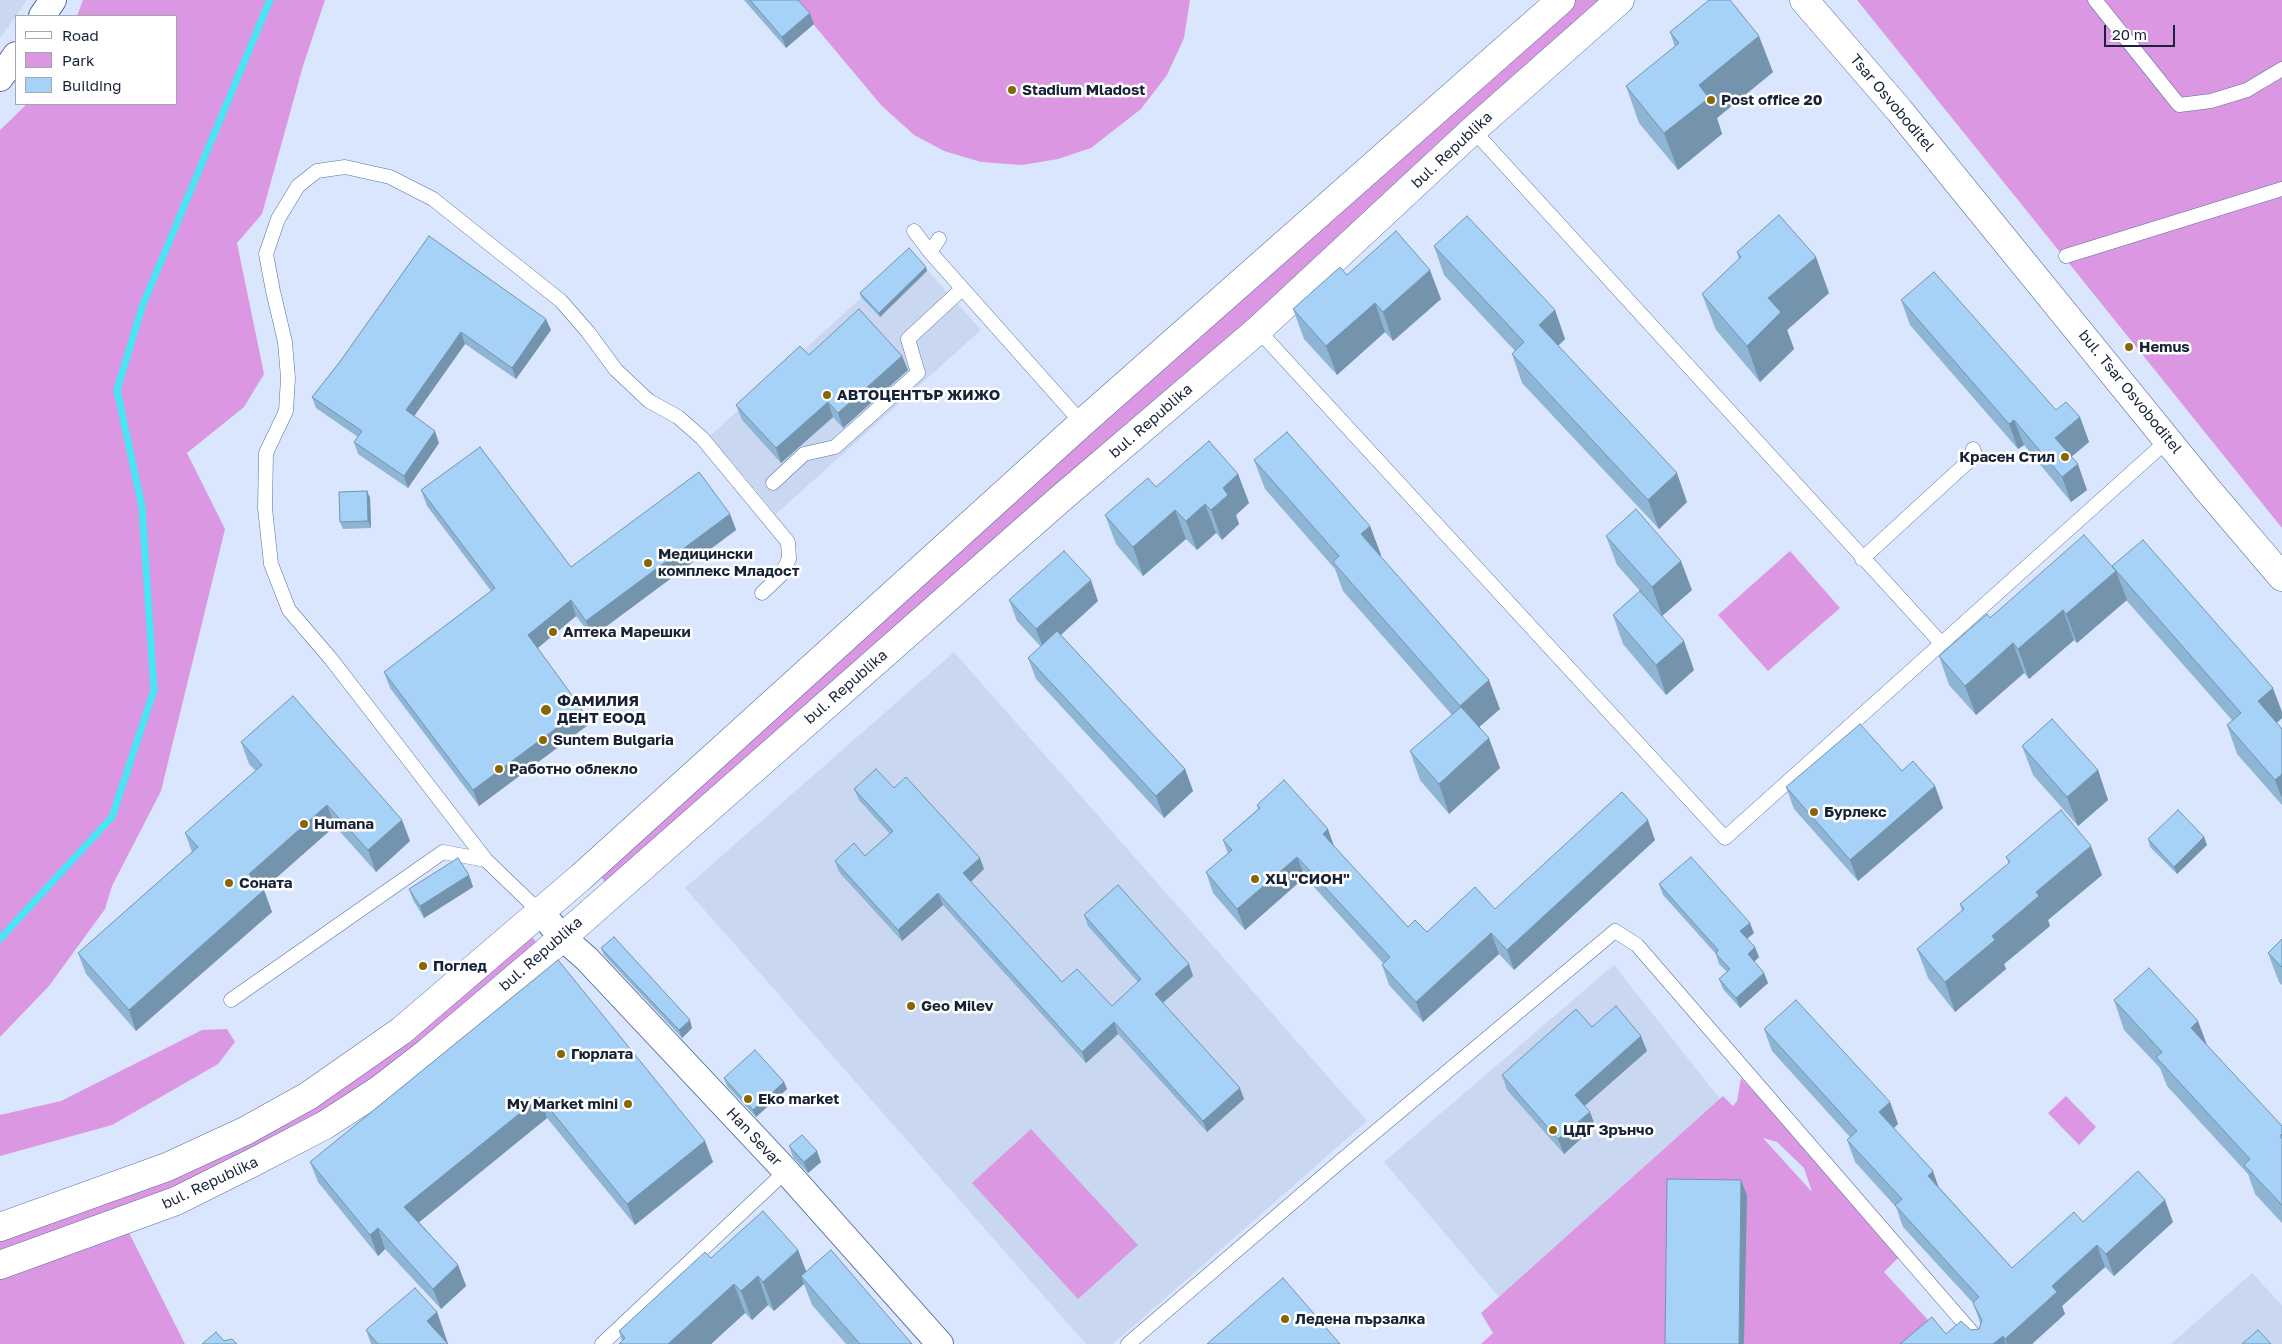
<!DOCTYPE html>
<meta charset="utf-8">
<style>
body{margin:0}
#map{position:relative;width:2282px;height:1344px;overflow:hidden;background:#dae6fd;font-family:"Golos Text",sans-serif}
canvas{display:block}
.legend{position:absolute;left:15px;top:15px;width:162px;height:90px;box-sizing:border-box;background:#fff;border:1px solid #a3a7af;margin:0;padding:6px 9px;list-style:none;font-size:15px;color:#182338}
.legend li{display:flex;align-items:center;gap:10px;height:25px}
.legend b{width:25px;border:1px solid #a3a7af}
.scale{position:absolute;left:2104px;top:25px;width:71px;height:22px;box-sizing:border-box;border:2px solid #182338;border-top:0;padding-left:6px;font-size:15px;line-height:18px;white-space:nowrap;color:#182338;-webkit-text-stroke:4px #fff;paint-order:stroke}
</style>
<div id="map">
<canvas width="2282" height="1344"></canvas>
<ul class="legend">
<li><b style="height:6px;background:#fff"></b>Road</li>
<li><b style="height:14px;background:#db97e1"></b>Park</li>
<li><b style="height:14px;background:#a6d2f7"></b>Building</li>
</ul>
<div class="scale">20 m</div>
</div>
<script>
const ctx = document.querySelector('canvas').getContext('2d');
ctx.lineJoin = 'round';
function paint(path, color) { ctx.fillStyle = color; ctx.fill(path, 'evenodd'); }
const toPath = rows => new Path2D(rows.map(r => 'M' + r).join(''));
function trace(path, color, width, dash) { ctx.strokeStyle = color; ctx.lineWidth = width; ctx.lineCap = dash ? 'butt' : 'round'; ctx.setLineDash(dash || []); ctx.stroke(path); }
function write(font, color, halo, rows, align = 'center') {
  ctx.font = font + ' "Golos Text",sans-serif'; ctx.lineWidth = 5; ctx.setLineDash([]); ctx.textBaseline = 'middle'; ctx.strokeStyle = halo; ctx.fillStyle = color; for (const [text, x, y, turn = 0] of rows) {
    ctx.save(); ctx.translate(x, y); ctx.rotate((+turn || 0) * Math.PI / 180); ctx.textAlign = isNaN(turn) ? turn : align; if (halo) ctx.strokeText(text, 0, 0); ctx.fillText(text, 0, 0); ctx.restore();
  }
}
paint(toPath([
 [0,0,27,0,0,38],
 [911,252,981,330,776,514,710,436],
 [954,652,1367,1121,1113,1344,1086,1344,685,888],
 [897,843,984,869,967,885,1066,994,914,873,870,868],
 [1614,965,1720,1099,1499,1297,1384,1162],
 [2252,1273,2282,1305,2282,1344,2171,1344]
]), '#cad7f0');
paint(toPath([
 [83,0,325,0,303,66,262,214,237,243,264,374,244,407,187,453,225,529,161,791,112,886,105,909,49,986,0,1037,0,130,27,104,176,104,176,16,77,16],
 [744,0,1190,0,1184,38,1167,75,1141,109,1091,148,1058,159,1022,165,981,162,944,151,914,135,881,105,814,25],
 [1561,0,1620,0,612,893,594,866],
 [1857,0,2282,0,2282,528],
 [1790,551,1840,608,1768,671,1718,615],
 [523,928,546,952,379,1090,123,1221,185,1344,0,1344,0,1227,245,1131],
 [227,1029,235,1042,218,1064,112,1125,0,1156,0,1115,61,1101,202,1030],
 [1741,1078,1904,1252,1884,1272,1950,1344,1481,1344,1493,1333,1481,1313,1723,1096,1733,1106,1737,1101],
 [1763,1138,1777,1142,1804,1168,1812,1192],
 [2066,1096,2096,1127,2079,1145,2048,1113],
 [1031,1129,1138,1245,1078,1299,972,1183]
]), '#db97e1');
trace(toPath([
 [0,939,112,817,154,690,142,507,117,390,142,307,270,0]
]), '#49e5f4', 7);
const lane = toPath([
 [2095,0,2179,105,2211,101,2247,90,2282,69],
 [1473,130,1941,643],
 [914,231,930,252,1082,423],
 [930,252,939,239],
 [2066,256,2282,189],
 [1258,330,1725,838,2168,440],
 [773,483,804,454,835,447,918,373,908,339,962,289],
 [1862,559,1971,459,1975,454,1973,449],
 [541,913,486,860,331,659,289,610,271,564,265,508,266,453,286,411,288,378,285,342,273,291,266,254,278,219,298,186,317,171,345,167,390,177,433,199,561,301,588,332,616,370,649,401,678,417,702,438,788,542,789,559,781,575,762,593],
 [231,1000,443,852,486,860],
 [602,1344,786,1171],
 [1128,1344,1343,1159,1615,931,1637,945,1982,1344]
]);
const street = toPath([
 [42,16,53,0],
 [0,78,16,55],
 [541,913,562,937,587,959,786,1171,940,1344]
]);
const secondary = toPath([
 [1804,0,1899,110,2207,489,2282,577],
 [0,1227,167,1167,245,1131,308,1096,401,1031,581,877,1082,423,1561,0],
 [0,1265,176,1201,252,1163,325,1125,379,1090,428,1052,546,952,1059,500,1258,330,1473,130,1620,0]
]);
trace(lane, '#5770a4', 15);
trace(street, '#5770a4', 28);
trace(secondary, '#5770a4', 29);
trace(lane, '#fff', 14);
trace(street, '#fff', 26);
trace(secondary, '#fff', 28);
paint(toPath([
 [744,0,798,0,814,24,786,48],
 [1670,32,1773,72,1717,118,1722,134,1678,170,1639,123,1626,86,1675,47],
 [429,236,551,330,516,379,465,344,414,416,439,443,408,488,358,454,354,442,358,437,316,408,312,397,339,363],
 [1434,246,1555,310,1565,339,1558,346,1687,502,1659,529,1522,383,1512,354,1515,351,1444,275],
 [1737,252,1829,293,1787,330,1794,349,1760,382,1716,330,1702,294,1739,259],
 [927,271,880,317,861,297,860,293],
 [1347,275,1441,299,1393,341,1385,332,1337,375,1304,339,1293,309],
 [1901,300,2056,410,2080,417,2089,442,2071,457,2087,490,2071,502,2024,445,2018,449,1910,325],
 [809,355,902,356,908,370,843,428,833,417,781,463,742,420,736,405],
 [1254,460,1370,526,1381,555,1380,556,1500,709,1479,727,1500,768,1449,814,1420,780,1410,751,1452,715,1343,591,1335,569,1265,489],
 [1238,474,1249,503,1236,515,1239,524,1222,540,1216,533,1197,550,1186,539,1143,576,1116,544,1105,515,1156,487],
 [421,490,571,567,730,514,736,530,592,637,576,616,538,648,588,725,479,806,390,688,384,672,491,591,427,506],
 [367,491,370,498,371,528,343,529,340,522],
 [1606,536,1692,590,1662,616,1642,594,1694,670,1666,695,1623,644,1613,615,1640,591,1617,565],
 [2112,567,2282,712,2282,718,2277,723,2282,729,2282,805,2237,754,2227,725,2232,720,2126,600,2077,643,2074,640,2029,679,2024,673,1976,715,1949,685,1939,656,1990,618],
 [1009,600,1098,601,1061,635,1185,769,1193,791,1164,818,1036,679,1028,658,1041,647,1017,621],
 [241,742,402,820,410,841,376,872,335,826,263,889,272,912,136,1031,86,974,78,953,192,852,185,833,256,771,249,764],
 [2022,746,2098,770,2108,800,2078,826,2033,775],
 [1902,771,1935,786,1943,808,1858,881,1794,809,1786,787],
 [894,788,984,869,971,882,1062,982,1112,1006,1138,982,1088,926,1084,915,1189,964,1193,976,1163,1003,1244,1099,1207,1132,1118,1034,1086,1063,943,905,902,941,839,872,835,861,865,856,890,834,859,800,854,789],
 [1257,805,1335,848,1408,927,1427,932,1495,909,1655,840,1514,970,1499,954,1423,1022,1389,985,1382,965,1383,963,1305,877,1245,930,1213,893,1206,872,1228,854,1223,840,1258,809],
 [2204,837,2207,845,2177,874,2150,847,2148,839],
 [2006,857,2102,875,2048,920,2050,926,2004,964,2006,969,1955,1012,1928,978,1917,949,1962,911,1960,904,2009,864],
 [469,875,473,887,424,918,413,900,409,889],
 [1659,884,1754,933,1747,939,1759,957,1754,962,1764,973,1768,983,1740,1008,1723,989,1719,979,1727,972,1719,964,1716,954,1663,895],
 [2282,939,2282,985,2279,982,2268,953],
 [601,948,692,1028,682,1038,604,955],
 [558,960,713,1162,635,1225,547,1118,419,1222,458,1265,466,1286,441,1309,385,1249,378,1256,318,1182,310,1162],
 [2114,1000,2207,1046,2282,1126,2282,1223,2255,1194,2248,1174,2167,1086,2160,1068,2124,1030],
 [1592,1027,1647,1051,1584,1106,1590,1112,1595,1126,1564,1154,1507,1090,1502,1075],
 [1764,1029,1890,1102,1898,1124,1894,1128,1938,1186,2012,1268,2083,1222,2173,1222,2114,1276,2105,1267,2062,1306,2065,1314,2032,1344,1900,1344,1946,1334,1979,1329,1981,1325,1973,1303,1903,1227,1896,1207,1855,1162,1847,1140,1850,1137,1772,1051],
 [724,1078,784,1082,787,1089,756,1117,727,1086],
 [789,1146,821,1162,808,1173,793,1157],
 [798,1250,806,1271,912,1344,846,1344,812,1305,804,1284,774,1311,768,1305,752,1320,745,1313,711,1344,619,1344,622,1341,619,1331,711,1258],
 [437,1312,448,1344,371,1344,366,1330]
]), '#8fb5d4');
paint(toPath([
 [810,13,814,24,786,48,782,37],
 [1759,36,1773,72,1717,118,1722,134,1678,170,1664,133,1699,85],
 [1816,257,1829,293,1787,330,1794,349,1760,382,1747,346,1768,298],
 [926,267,927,271,880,317,879,313],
 [1430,270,1441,299,1393,341,1383,312],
 [1375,303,1385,332,1337,375,1326,346],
 [1555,310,1565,339,1549,354,1539,325],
 [546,319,551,330,516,379,512,368],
 [461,332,465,344,410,422,406,410],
 [902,356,908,370,843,428,838,413],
 [828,402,833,417,781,463,776,448],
 [2080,417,2089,442,2064,463,2055,438],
 [2014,420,2024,445,2018,449,2009,424],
 [435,431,439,443,408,488,404,476],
 [2078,464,2087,490,2071,502,2062,477],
 [1677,473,1687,502,1659,529,1648,500],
 [1238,474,1249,503,1236,515,1239,524,1222,540,1211,510,1223,488],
 [367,491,370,498,371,528,368,521],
 [1205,504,1216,533,1197,550,1186,521],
 [1175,510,1186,539,1143,576,1133,547],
 [730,514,736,530,592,637,586,621],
 [1370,526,1381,555,1372,564,1361,534],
 [1681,561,1692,590,1662,616,1652,587],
 [2116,571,2127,600,2077,643,2066,614],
 [1091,580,1098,601,1044,650,1036,629],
 [571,600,576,616,534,651,528,635],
 [2063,610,2074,640,2029,679,2018,649],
 [1684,641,1694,670,1666,695,1656,665],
 [2013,643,2024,673,1976,715,1965,686],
 [1489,680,1500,709,1470,735,1460,706],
 [2273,688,2282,712,2282,718,2268,730,2258,701],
 [582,709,588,725,479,806,473,790],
 [1489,738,1500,768,1449,814,1439,784],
 [1185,769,1193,791,1164,818,1156,796],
 [2098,770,2108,800,2078,826,2067,797],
 [2282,774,2282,798,2275,780],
 [1935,786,1943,808,1858,881,1850,860],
 [327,805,335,826,257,895,249,874],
 [402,820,410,841,376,872,368,850],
 [1648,820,1655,840,1514,970,1507,950],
 [1328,829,1335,849,1323,834],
 [2204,837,2207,845,2177,874,2174,867],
 [2091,846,2102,875,2048,920,2050,926,2004,964,2006,969,1955,1012,1945,982,2036,892],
 [1297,857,1305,877,1245,930,1237,909],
 [980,858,984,869,967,885,963,873],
 [469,875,473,887,424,918,420,906],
 [264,890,272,912,136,1031,129,1010],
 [938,893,943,905,902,941,898,930],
 [1750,923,1754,933,1744,941,1740,931],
 [1491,933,1499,954,1423,1022,1416,1002],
 [1755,947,1759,957,1751,964,1748,954],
 [1189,964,1193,976,1159,1006,1155,994],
 [1764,973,1768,983,1740,1008,1736,998],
 [690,1020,692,1028,682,1038,679,1030],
 [2198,1021,2209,1050,2191,1028],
 [1114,1022,1118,1034,1086,1063,1082,1052],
 [1641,1036,1647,1051,1580,1110,1575,1095],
 [784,1082,787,1089,756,1117,753,1110],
 [1240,1088,1244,1099,1207,1132,1203,1121],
 [540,1097,547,1118,412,1228,404,1207],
 [1890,1102,1898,1124,1887,1134,1879,1112],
 [1590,1112,1595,1126,1564,1154,1558,1139],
 [705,1141,713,1162,635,1225,627,1204],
 [817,1151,821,1162,808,1173,804,1162],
 [1933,1171,1941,1194,1928,1176],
 [1741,1180,1747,1195,1744,1344,1739,1344],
 [2165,1200,2173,1222,2114,1276,2106,1254],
 [378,1228,385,1249,378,1256,370,1235],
 [2097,1245,2105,1267,2062,1306,2065,1314,2032,1344,2007,1344,2005,1339,2052,1286],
 [798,1250,809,1279,801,1276,804,1284,774,1311,763,1282],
 [458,1265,466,1286,441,1309,433,1289],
 [758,1276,768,1305,752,1320,741,1291],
 [734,1284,745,1313,711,1344,668,1344],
 [437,1312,448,1344,436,1344,427,1321],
 [2003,1336,2006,1344,1993,1344]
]), '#7493ad');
const building = toPath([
 [750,0,798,0,810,13,782,37,750,0],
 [1709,0,1730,0,1759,36,1699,85,1709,98,1664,133,1626,86,1679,43,1670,32,1709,0],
 [1779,215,1816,257,1768,298,1781,312,1747,346,1702,294,1741,257,1737,252,1779,215],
 [1467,216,1555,310,1539,325,1677,473,1648,500,1512,354,1524,342,1434,246,1467,216],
 [1396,231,1430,270,1383,312,1375,303,1326,346,1293,309,1340,267,1347,275,1396,231],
 [429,236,546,319,512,368,461,332,406,410,435,431,404,476,354,442,362,431,312,397,339,363,429,236],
 [909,248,926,267,879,313,860,293,909,248],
 [1934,272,2056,410,2066,402,2080,417,2055,438,2078,464,2062,477,2014,420,2009,424,1901,300,1934,272],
 [859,309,902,356,838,413,828,402,776,448,736,405,800,346,809,355,859,309],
 [1287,432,1370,526,1361,534,1489,680,1460,706,1333,562,1339,556,1254,460,1287,432],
 [1209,441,1238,474,1223,488,1228,495,1211,510,1205,504,1186,521,1175,510,1133,547,1105,515,1148,478,1156,487,1209,441],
 [480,447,571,567,699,472,730,514,586,621,571,600,528,635,582,709,473,790,384,672,495,588,421,490,480,447],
 [367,491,368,521,340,522,339,492,367,491],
 [1636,509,1681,561,1652,587,1606,536,1636,509],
 [2084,535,2116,571,2066,614,2063,610,2018,649,2013,643,1965,686,1939,656,1987,614,1990,618,2084,535],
 [2143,540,2273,688,2258,701,2282,729,2282,774,2275,780,2227,725,2241,713,2112,566,2143,540],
 [1064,551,1091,580,1036,629,1009,600,1064,551],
 [1640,591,1684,641,1656,665,1613,615,1640,591],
 [1057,631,1185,769,1156,796,1028,658,1057,631],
 [293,696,402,820,368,850,327,805,249,874,264,890,129,1010,78,953,198,847,185,833,262,765,241,742,293,696],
 [1461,707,1489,738,1439,784,1410,751,1461,707],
 [2052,719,2098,770,2067,797,2022,746,2052,719],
 [1860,724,1902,771,1913,761,1935,786,1850,860,1786,787,1860,724],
 [876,769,894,788,906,777,980,858,963,873,1062,982,1077,969,1112,1006,1141,979,1084,915,1118,885,1189,964,1155,994,1240,1088,1203,1121,1114,1022,1082,1052,938,893,898,930,835,861,854,843,865,856,893,831,854,789,876,769],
 [1284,780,1328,829,1323,834,1408,927,1415,920,1427,932,1475,887,1495,909,1622,792,1648,820,1507,950,1491,933,1416,1002,1382,965,1390,957,1297,857,1237,909,1206,872,1232,850,1223,840,1260,808,1257,805,1284,780],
 [2061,810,2091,846,2036,892,2039,896,1992,936,1995,940,1945,982,1917,949,1964,909,1960,904,2010,862,2006,857,2061,810],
 [2178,810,2204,837,2174,867,2148,839,2178,810],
 [1691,857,1750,923,1740,931,1755,947,1748,954,1764,973,1736,998,1719,979,1730,969,1716,954,1718,950,1659,884,1691,857],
 [458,858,469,875,420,906,409,889,458,858],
 [614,937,690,1020,679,1030,601,948,614,937],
 [2282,939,2282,967,2268,953,2282,939],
 [558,960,705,1141,627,1204,540,1097,404,1207,458,1265,433,1289,378,1228,370,1235,310,1162,558,960],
 [2149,968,2198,1021,2191,1028,2282,1126,2282,1134,2280,1136,2282,1139,2282,1205,2244,1165,2250,1159,2156,1057,2162,1052,2114,1000,2149,968],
 [1796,1000,1890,1102,1879,1112,1933,1171,1928,1176,2012,1268,2074,1212,2083,1222,2138,1171,2165,1200,2106,1254,2097,1245,2052,1286,2057,1292,2005,1339,2003,1336,1993,1344,1900,1344,1932,1317,1946,1334,1961,1321,1971,1330,1979,1329,1982,1320,1973,1303,1979,1297,1895,1205,1902,1199,1847,1140,1857,1131,1764,1029,1796,1000],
 [1616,1006,1641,1036,1575,1095,1590,1112,1558,1139,1502,1075,1576,1009,1592,1027,1616,1006],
 [755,1050,784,1082,753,1110,724,1078,755,1050],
 [802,1135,817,1151,804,1162,789,1146,802,1135],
 [1667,1179,1741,1180,1739,1344,1665,1344,1667,1179],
 [763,1211,798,1250,763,1282,758,1276,741,1291,734,1284,668,1344,619,1344,625,1338,619,1331,705,1252,711,1258,763,1211],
 [831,1250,912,1344,860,1344,801,1276,831,1250],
 [1283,1278,1340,1344,1207,1344,1283,1278],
 [415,1288,437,1312,427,1321,448,1344,378,1344,366,1330,415,1288],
 [2258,1330,2271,1344,2242,1344,2258,1330],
 [216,1332,224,1341,232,1339,237,1344,202,1344,216,1332]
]);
paint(building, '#a6d2f7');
trace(building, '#7493ad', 1);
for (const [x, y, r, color] of [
 [1012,90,5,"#896603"],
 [1711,100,5,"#896603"],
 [2129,347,5,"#896603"],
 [827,395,5,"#896603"],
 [2065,457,5,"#896603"],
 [648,563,5,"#896603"],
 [553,632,5,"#896603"],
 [546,710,6,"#896603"],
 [543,740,5,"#896603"],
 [499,769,5,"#896603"],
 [1814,812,5,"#896603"],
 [304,824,5,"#896603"],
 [1255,879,5,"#896603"],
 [229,883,5,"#896603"],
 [423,966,5,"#896603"],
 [911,1006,5,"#896603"],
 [561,1054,5,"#896603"],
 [748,1099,5,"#896603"],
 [628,1104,5,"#896603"],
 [1553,1130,5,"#896603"],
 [1285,1319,5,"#896603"]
]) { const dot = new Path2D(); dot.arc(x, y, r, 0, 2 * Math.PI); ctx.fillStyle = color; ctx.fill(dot); trace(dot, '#fff', 2); }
write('bold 15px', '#182338', '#fff', [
 ["Stadium Mladost",1022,90],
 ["Post office 20",1721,100],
 ["Hemus",2139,347],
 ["АВТОЦЕНТЪР ЖИЖО",837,395],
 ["Красен Стил",2055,457,"right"],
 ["Медицински",658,554],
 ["комплекс Младост",658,571],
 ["Аптека Марешки",563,632],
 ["ФАМИЛИЯ",557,701],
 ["ДЕНТ ЕООД",557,718],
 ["Suntem Bulgaria",553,740],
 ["Работно облекло",509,769],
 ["Бурлекс",1824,812],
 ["Humana",314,824],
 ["ХЦ \"СИОН\"",1265,879],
 ["Соната",239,883],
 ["Поглед",433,966],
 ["Geo Milev",921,1006],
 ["Гюрлата",571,1054],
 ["Eko market",758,1099],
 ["My Market mini",618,1104,"right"],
 ["ЦДГ Зрънчо",1563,1130],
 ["Ледена пързалка",1295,1319]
], 'left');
write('15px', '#182338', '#fff', [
 ["Tsar Osvoboditel",1892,103,50],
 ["bul. Republika",1452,150,-43],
 ["bul. Tsar Osvoboditel",2130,392,51],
 ["bul. Republika",1151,421,-41],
 ["bul. Republika",846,687,-41],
 ["bul. Republika",541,954,-41],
 ["Han Sevar",754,1137,47],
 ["bul. Republika",210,1183,-25]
]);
</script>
